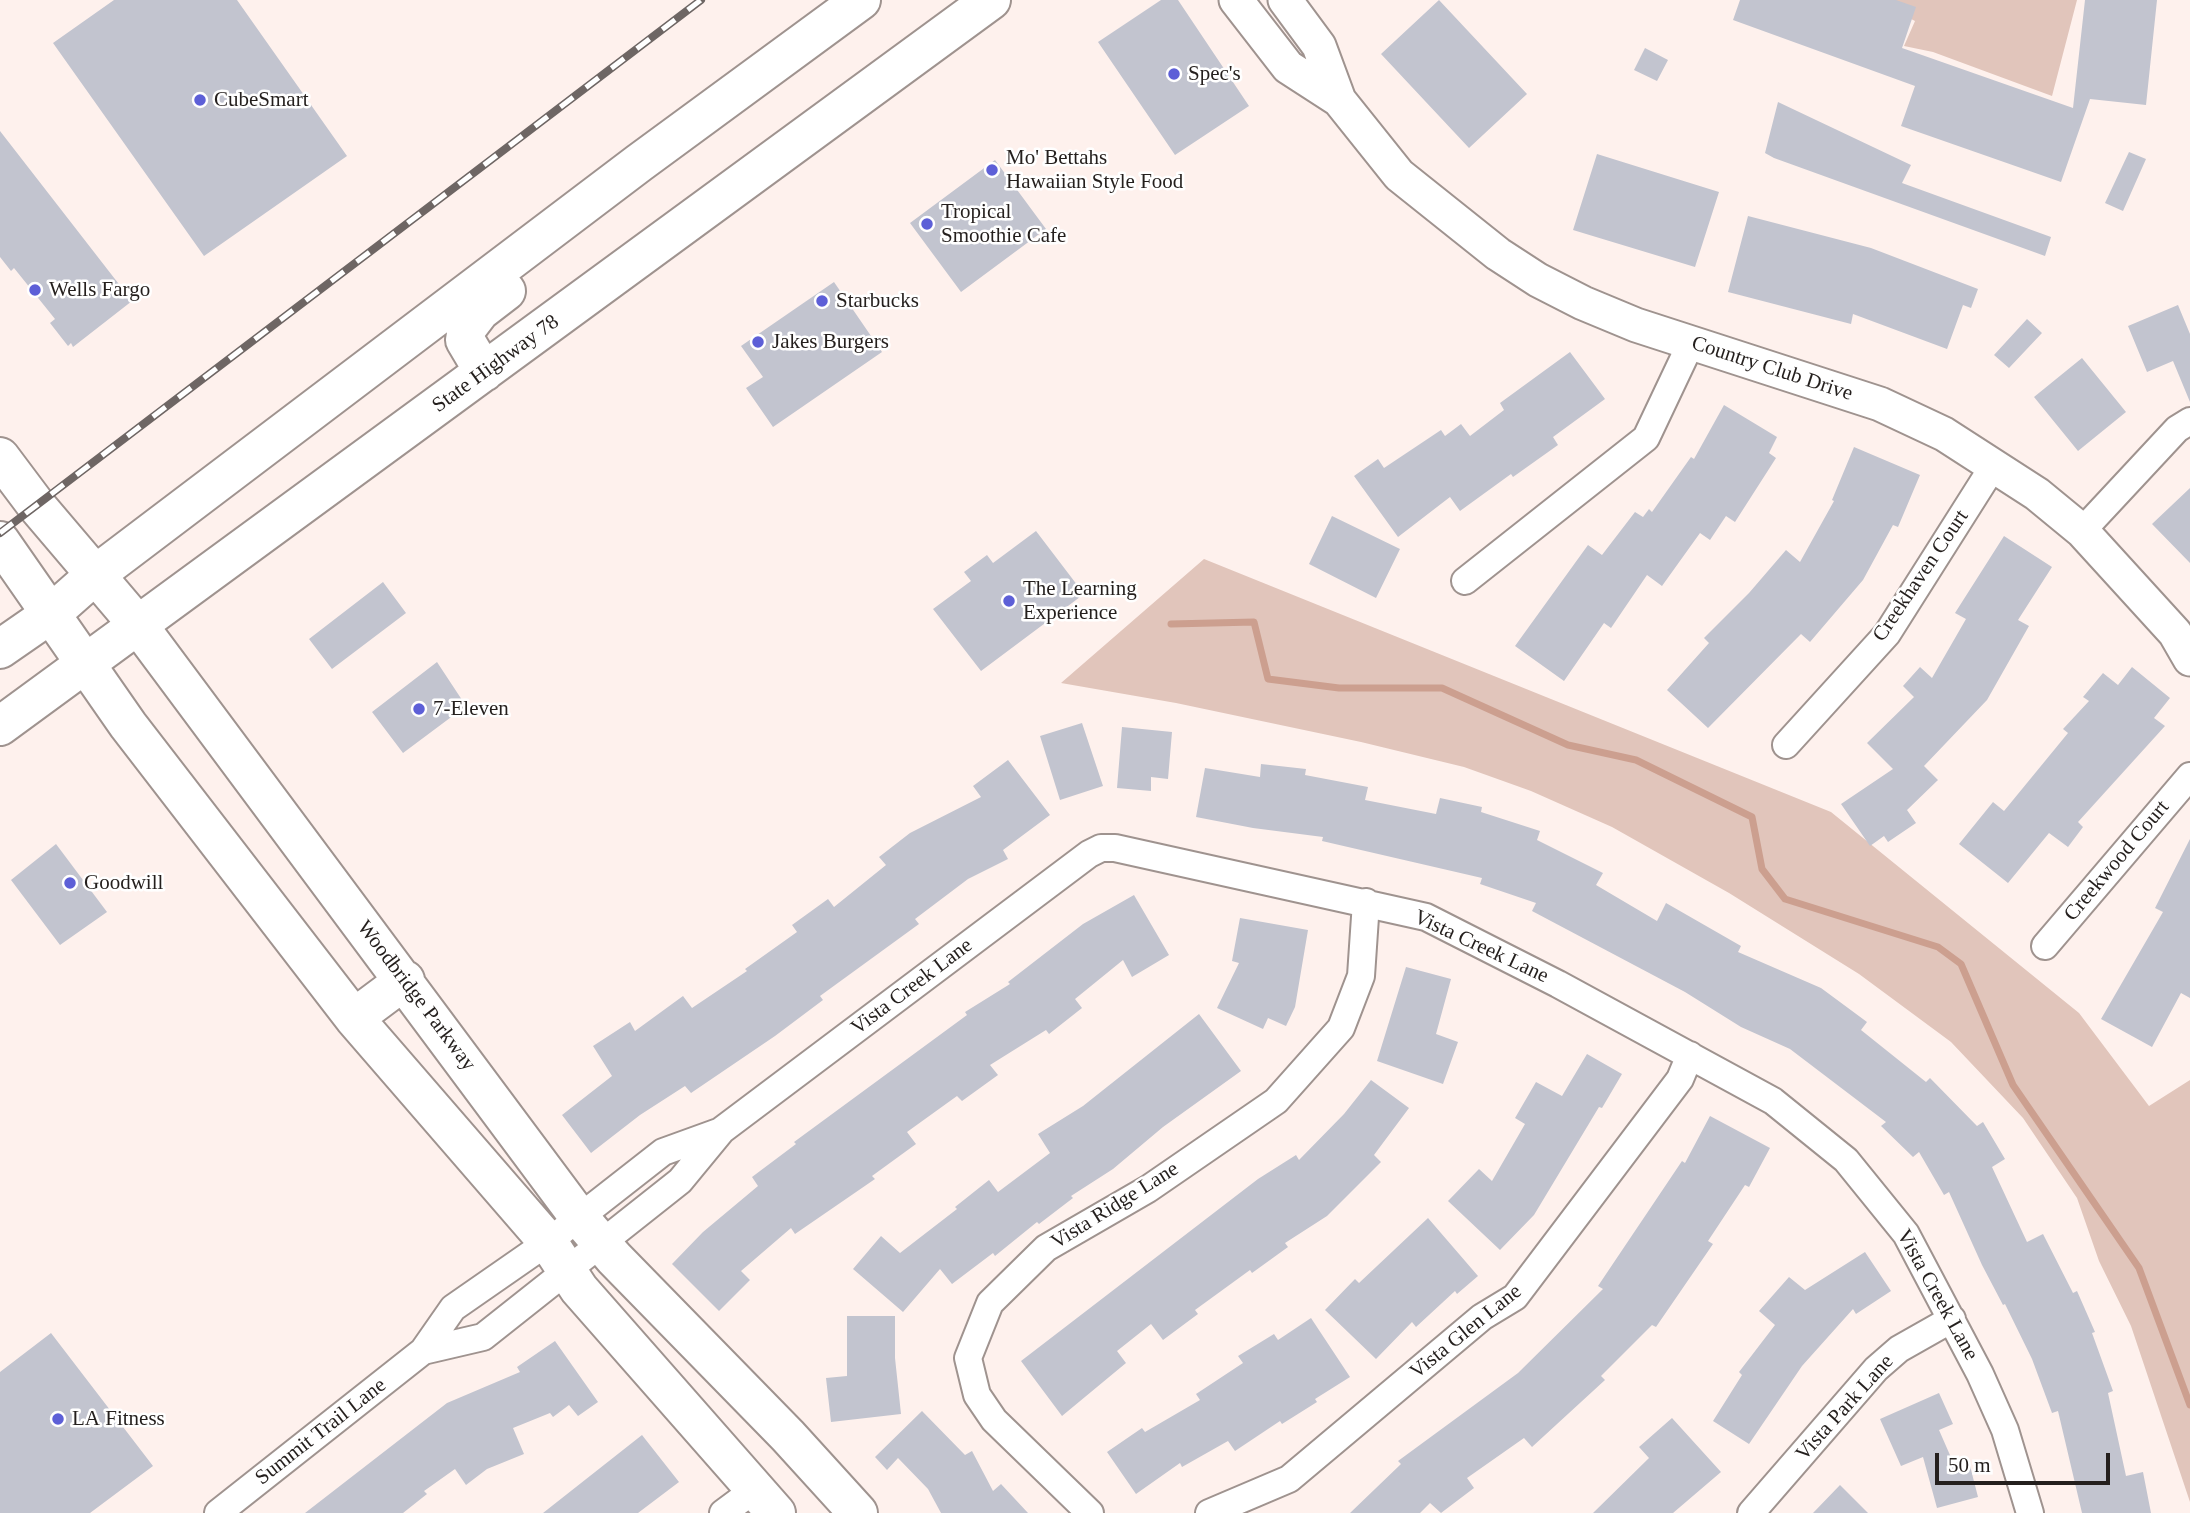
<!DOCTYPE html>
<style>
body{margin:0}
#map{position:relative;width:2190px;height:1513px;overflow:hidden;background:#fef1ed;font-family:"Times New Roman",serif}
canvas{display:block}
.scale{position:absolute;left:1935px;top:1453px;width:175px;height:32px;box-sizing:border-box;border:4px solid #241f1d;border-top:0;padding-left:9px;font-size:21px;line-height:24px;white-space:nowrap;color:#241f1d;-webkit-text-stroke:5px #fff;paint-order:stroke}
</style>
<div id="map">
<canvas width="2190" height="1513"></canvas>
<div class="scale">50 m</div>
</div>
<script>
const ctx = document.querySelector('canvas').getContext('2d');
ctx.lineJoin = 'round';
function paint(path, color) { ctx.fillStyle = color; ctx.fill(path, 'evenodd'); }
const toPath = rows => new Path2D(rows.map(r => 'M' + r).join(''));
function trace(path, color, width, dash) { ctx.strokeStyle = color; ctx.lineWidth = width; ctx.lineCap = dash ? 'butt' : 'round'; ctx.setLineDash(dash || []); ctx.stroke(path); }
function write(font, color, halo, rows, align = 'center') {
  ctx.font = font + ' "Times New Roman",serif'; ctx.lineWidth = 5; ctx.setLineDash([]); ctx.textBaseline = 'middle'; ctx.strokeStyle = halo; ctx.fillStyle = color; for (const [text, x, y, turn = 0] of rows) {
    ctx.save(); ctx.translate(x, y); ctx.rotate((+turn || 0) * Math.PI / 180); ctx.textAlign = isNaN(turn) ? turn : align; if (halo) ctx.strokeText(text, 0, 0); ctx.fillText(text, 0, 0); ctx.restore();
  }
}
paint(toPath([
 [1874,0,2077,0,2052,96,1933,52,1904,46,1915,21],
 [1204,559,1831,812,2079,1013,2149,1106,2190,1080,2190,1502,2131,1326,2099,1261,2077,1198,2023,1118,1951,1042,1859,974,1729,893,1612,827,1531,791,1464,767,1361,742,1176,703,1061,683]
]), '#e1c5bb');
trace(toPath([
 [1171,624,1254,622,1268,679,1339,688,1442,688,1568,745,1636,760,1752,817,1762,869,1785,899,1938,947,1961,964,2013,1085,2139,1268,2190,1405]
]), '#cc9f8f', 7);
paint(toPath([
 [114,0,237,0,347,156,204,256,53,43],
 [1161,0,1178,0,1249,106,1175,155,1098,42],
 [1439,0,1527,94,1469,148,1381,54],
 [1740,0,1896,0,1916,7,1902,48,2073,108,2085,0,2157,0,2146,105,2090,99,2061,182,1901,126,1915,86,1733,20],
 [1645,48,1668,60,1657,81,1634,70],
 [1778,102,1911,165,1902,183,2051,237,2045,256,1774,158,1765,153],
 [0,131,132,301,73,347,71,343,68,346,50,323,55,319,14,268,11,271,0,257],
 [2129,152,2146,159,2123,211,2105,203],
 [1597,154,1719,192,1695,267,1573,230],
 [995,160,1046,229,961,292,910,223],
 [1748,216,1871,248,1978,289,1971,308,1963,305,1947,349,1853,314,1851,324,1728,292],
 [834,282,882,352,773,427,746,388,763,377,741,346],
 [2178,305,2190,334,2190,402,2173,361,2147,372,2128,326],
 [2027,319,2042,333,2009,368,1994,355],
 [1570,352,1605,399,1553,437,1558,445,1513,477,1511,474,1460,511,1450,497,1398,537,1354,476,1378,459,1384,468,1441,430,1445,436,1461,424,1470,436,1504,410,1500,403],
 [2082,358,2126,412,2078,451,2034,397],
 [1724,405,1777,437,1769,453,1776,458,1735,522,1726,516,1710,540,1700,533,1662,586,1647,575,1611,628,1604,623,1564,681,1515,646,1588,545,1602,555,1635,512,1643,517,1649,509,1652,512,1691,457,1694,459],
 [1854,447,1920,475,1898,527,1893,525,1863,580,1810,642,1801,634,1708,728,1667,690,1709,643,1704,638,1749,593,1786,550,1800,562,1834,501,1832,500],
 [2190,488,2190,563,2152,524],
 [1332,516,1400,549,1376,598,1309,564],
 [1036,531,1084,594,981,671,933,609,971,581,964,572,987,555,993,563],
 [2004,536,2052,567,2018,620,2029,626,1987,700,1924,766,1938,780,1907,810,1916,823,1888,842,1884,836,1870,846,1841,804,1893,769,1867,743,1914,697,1903,686,1920,667,1932,678,1966,619,1955,613],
 [383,582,406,613,332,669,309,639],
 [437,662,466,706,403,753,372,712],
 [2132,667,2170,698,2154,718,2165,726,2078,822,2083,827,2068,847,2049,833,2008,883,1959,844,1993,802,2004,811,2068,733,2063,729,2089,701,2083,697,2103,673,2118,685],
 [1082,723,1103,786,1060,800,1040,736],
 [1122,727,1172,732,1168,779,1151,777,1151,791,1117,788],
 [1008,760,1050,815,1003,850,1008,859,968,879,915,919,919,924,820,996,823,1000,775,1036,691,1093,685,1086,640,1115,591,1153,562,1115,612,1076,593,1046,630,1022,635,1031,683,996,692,1008,747,971,745,969,797,932,792,925,828,899,834,907,886,865,879,857,910,833,981,797,973,786],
 [1261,764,1306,769,1305,775,1368,787,1365,800,1436,814,1440,798,1482,807,1481,812,1540,831,1537,840,1603,873,1596,885,1657,921,1666,903,1741,946,1738,952,1821,988,1867,1022,1861,1030,1926,1082,1930,1078,1977,1126,1983,1122,2005,1159,1992,1167,2027,1242,2043,1234,2073,1293,2077,1291,2095,1332,2092,1333,2113,1391,2108,1393,2126,1476,2143,1472,2151,1513,2082,1513,2058,1411,2052,1413,2032,1359,2005,1304,2003,1305,1982,1265,1949,1192,1944,1195,1919,1152,1913,1157,1881,1126,1886,1122,1790,1049,1741,1027,1685,992,1532,911,1536,903,1480,884,1482,878,1322,841,1323,837,1253,828,1196,817,1205,768,1260,777],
 [2190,839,2190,998,2181,993,2152,1047,2101,1019,2163,912,2155,908],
 [56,844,107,912,60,945,11,880],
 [1134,895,1169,955,1132,977,1123,960,1075,999,1082,1008,1049,1034,1046,1030,990,1065,998,1075,962,1101,957,1096,907,1132,916,1144,872,1176,875,1179,795,1234,791,1228,741,1271,750,1280,719,1311,672,1264,703,1232,758,1186,752,1177,796,1144,794,1142,967,1015,965,1012,1010,984,1008,982,1083,924],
 [1240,918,1308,930,1295,1007,1286,1026,1268,1018,1263,1029,1217,1008,1239,963,1232,961],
 [1406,967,1451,979,1436,1034,1458,1042,1443,1084,1377,1061],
 [1199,1014,1241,1071,1163,1127,1113,1169,1071,1196,1073,1198,1039,1224,1037,1222,995,1256,993,1253,952,1284,940,1269,903,1312,853,1269,881,1236,900,1253,957,1209,955,1207,989,1180,998,1192,1050,1153,1038,1134,1083,1106],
 [1587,1054,1622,1074,1602,1108,1599,1107,1534,1215,1500,1250,1448,1201,1479,1169,1492,1181,1525,1124,1515,1118,1536,1082,1562,1096],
 [1371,1080,1409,1108,1374,1155,1381,1162,1327,1216,1285,1243,1288,1247,1252,1273,1250,1270,1195,1310,1198,1314,1163,1340,1151,1324,1117,1351,1126,1363,1062,1416,1021,1361,1258,1179,1296,1155,1299,1160,1344,1114],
 [1710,1116,1770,1148,1749,1187,1745,1185,1708,1241,1713,1244,1656,1327,1652,1325,1601,1376,1605,1380,1532,1447,1524,1438,1467,1478,1474,1488,1441,1513,1430,1503,1420,1513,1350,1513,1401,1464,1398,1461,1518,1373,1603,1289,1598,1286,1682,1161,1685,1163],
 [1428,1218,1478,1276,1457,1294,1455,1291,1416,1327,1412,1322,1376,1359,1325,1310,1355,1279,1359,1283],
 [1865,1252,1891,1291,1856,1314,1853,1309,1802,1366,1749,1444,1713,1421,1742,1375,1739,1372,1775,1325,1759,1311,1789,1277,1805,1290],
 [847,1316,895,1316,895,1358,901,1414,831,1422,826,1378,847,1376],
 [1311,1318,1350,1377,1315,1399,1317,1402,1282,1424,1280,1421,1235,1451,1228,1441,1182,1467,1180,1463,1136,1494,1107,1452,1142,1428,1145,1432,1200,1400,1196,1394,1243,1363,1238,1356,1274,1334,1278,1340],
 [51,1333,153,1466,90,1513,0,1513,0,1372],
 [555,1341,598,1402,578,1416,569,1405,553,1417,550,1413,513,1428,524,1454,487,1469,466,1485,455,1469,424,1491,427,1494,403,1513,305,1513,447,1403,520,1372,517,1367],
 [1939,1393,1953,1424,1939,1430,1953,1462,1968,1458,1978,1497,1937,1508,1923,1457,1901,1466,1880,1419],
 [922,1411,965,1455,972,1451,993,1491,1001,1484,1028,1513,941,1513,928,1489,898,1458,887,1470,875,1457],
 [1672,1418,1721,1472,1673,1513,1593,1513,1649,1458,1639,1447],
 [642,1435,679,1482,638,1513,543,1513],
 [1840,1485,1868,1513,1813,1513]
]), '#c2c4cf');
const minor = toPath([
 [2082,531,2177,429,2190,421],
 [1465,581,1646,438,1691,343],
 [1786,745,1887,634,1994,465],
 [2045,946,2190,776],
 [423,1351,483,1337,680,1181,722,1130,1089,854,1101,848,1115,848,1426,917,1558,984,1773,1101,1846,1160,1906,1234,1980,1374,2005,1430,2030,1513],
 [218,1513,423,1351,453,1308,548,1242,663,1152,721,1131],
 [723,1513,754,1490],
 [1090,1513,994,1420,977,1395,968,1358,990,1303,1046,1248,1148,1189,1276,1101,1341,1028,1361,976,1366,902],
 [1209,1513,1289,1479,1482,1317,1515,1297,1680,1079,1690,1055],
 [1751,1513,1876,1369,1899,1349,1952,1319]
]);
const tertiary = toPath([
 [1236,0,1288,67,1339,100],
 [1285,0,1319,46,1339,100,1399,175,1498,254,1538,280,1583,303,1636,325,1880,404,1944,434,2037,494,2082,531,2175,633,2190,659]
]);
const secondary = toPath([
 [0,457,36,505,138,625,578,1216,614,1258,788,1436,858,1513],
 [0,541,128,725,354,1018,548,1242,579,1289,776,1513],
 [354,1018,405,980]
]);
const primary = toPath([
 [484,372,465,340,467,328,480,311,506,291],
 [0,649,52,613,95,575,639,163,861,0],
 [0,726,991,0]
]);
trace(minor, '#9f938f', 30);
trace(tertiary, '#9f938f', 37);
trace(secondary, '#9f938f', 42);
trace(primary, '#9f938f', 42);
trace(minor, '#fff', 26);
trace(tertiary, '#fff', 33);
trace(secondary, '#fff', 38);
trace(primary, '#fff', 38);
const rail = toPath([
 [0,533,701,0]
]);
trace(rail, '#6e6664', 8);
trace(rail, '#fff', 5, [16]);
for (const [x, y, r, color] of [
 [1174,74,7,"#5d5fd7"],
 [200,100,7,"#5d5fd7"],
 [992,170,7,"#5d5fd7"],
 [927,224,7,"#5d5fd7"],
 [35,290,7,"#5d5fd7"],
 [822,301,7,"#5d5fd7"],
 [758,342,7,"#5d5fd7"],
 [1009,601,7,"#5d5fd7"],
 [419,709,7,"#5d5fd7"],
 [70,883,7,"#5d5fd7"],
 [58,1419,7,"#5d5fd7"]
]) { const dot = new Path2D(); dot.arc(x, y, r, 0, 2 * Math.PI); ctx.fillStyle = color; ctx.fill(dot); trace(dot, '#fff', 2.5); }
write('21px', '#241f1d', '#fff', [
 ["Spec's",1188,74],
 ["CubeSmart",214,100],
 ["Mo' Bettahs",1006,158],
 ["Hawaiian Style Food",1006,182],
 ["Tropical",941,212],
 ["Smoothie Cafe",941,236],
 ["Wells Fargo",49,290],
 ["Starbucks",836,301],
 ["Jakes Burgers",772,342],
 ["The Learning",1023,589],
 ["Experience",1023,613],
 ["7-Eleven",433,709],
 ["Goodwill",84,883],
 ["LA Fitness",72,1419]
], 'left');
write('21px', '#241f1d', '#fff', [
 ["State Highway 78",496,364,-36],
 ["Country Club Drive",1772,369,18],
 ["Creekhaven Court",1921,576,-56],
 ["Creekwood Court",2117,861,-50],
 ["Vista Creek Lane",1481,947,25],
 ["Vista Creek Lane",912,987,-37],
 ["Woodbridge Parkway",416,996,53],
 ["Vista Ridge Lane",1115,1206,-32],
 ["Vista Creek Lane",1937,1295,61],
 ["Vista Glen Lane",1466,1332,-39],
 ["Vista Park Lane",1845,1408,-48],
 ["Summit Trail Lane",321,1432,-38]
]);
</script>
